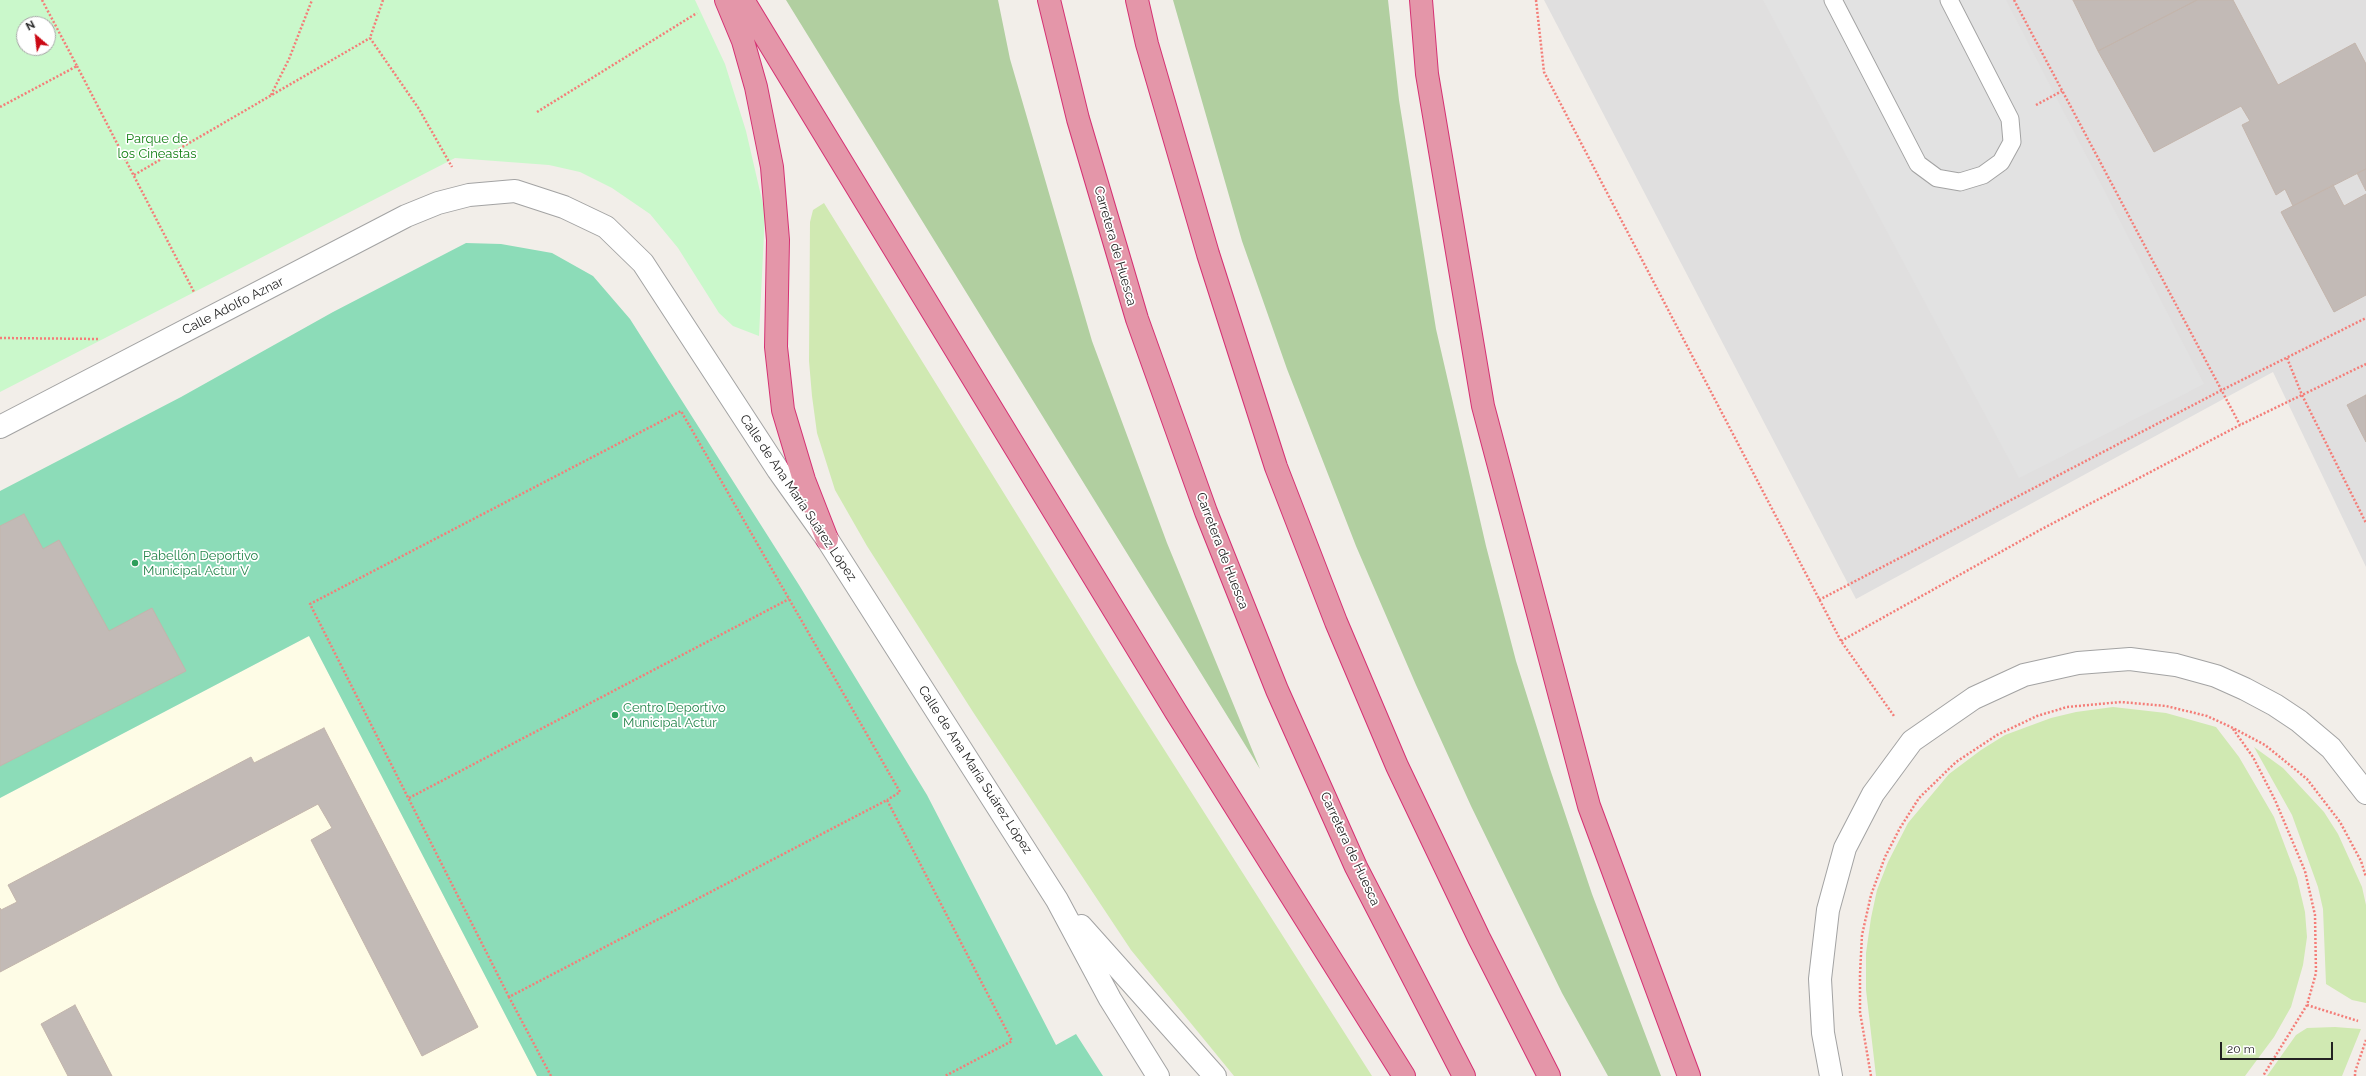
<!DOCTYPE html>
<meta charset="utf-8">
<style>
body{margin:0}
#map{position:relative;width:2366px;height:1076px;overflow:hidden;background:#f2eee9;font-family:Raleway,sans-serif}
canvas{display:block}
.north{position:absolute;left:16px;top:16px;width:40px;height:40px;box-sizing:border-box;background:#fff;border:1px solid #a7a7a7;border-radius:50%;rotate:332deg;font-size:11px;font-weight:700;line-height:16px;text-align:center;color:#222}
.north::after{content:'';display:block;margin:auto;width:14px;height:18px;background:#cb0915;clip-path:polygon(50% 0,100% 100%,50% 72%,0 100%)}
.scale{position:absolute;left:2220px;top:1042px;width:113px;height:18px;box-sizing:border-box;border:2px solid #222;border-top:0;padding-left:5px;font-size:12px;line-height:14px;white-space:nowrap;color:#222;-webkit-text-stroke:3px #fff;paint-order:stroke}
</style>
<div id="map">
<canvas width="2366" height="1076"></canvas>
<div class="north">N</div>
<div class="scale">20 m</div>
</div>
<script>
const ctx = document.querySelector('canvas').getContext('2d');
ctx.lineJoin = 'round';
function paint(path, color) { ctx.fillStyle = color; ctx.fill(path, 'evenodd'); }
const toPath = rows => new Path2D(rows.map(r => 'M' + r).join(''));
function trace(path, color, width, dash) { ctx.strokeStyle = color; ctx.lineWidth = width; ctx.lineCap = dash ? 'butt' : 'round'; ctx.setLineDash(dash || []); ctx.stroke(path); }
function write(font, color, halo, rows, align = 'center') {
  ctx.font = font + ' Raleway,sans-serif'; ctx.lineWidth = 3.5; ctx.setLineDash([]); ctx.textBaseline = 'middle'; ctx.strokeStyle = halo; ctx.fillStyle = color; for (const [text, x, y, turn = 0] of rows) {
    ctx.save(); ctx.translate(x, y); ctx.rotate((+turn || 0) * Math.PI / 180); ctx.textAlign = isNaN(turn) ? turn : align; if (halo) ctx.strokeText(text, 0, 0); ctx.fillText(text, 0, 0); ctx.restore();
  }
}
paint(toPath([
 [1544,0,2366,0,2366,567,2273,372,1856,599]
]), '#e0dfdf');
paint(toPath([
 [309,636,537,1076,0,1076,0,798]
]), '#fefce6');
paint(toPath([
 [824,203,1111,666,1372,1076,1234,1076,1131,950,973,712,867,546,835,490,817,433,812,396,809,361,810,222,813,210],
 [2113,707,2166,713,2216,727,2239,757,2274,817,2297,878,2305,912,2307,937,2303,965,2291,1007,2274,1037,2245,1076,1876,1076,1866,990,1866,953,1871,918,1877,890,1888,862,1908,823,1949,774,1981,750,2005,735,2051,718,2076,712],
 [2254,747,2283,768,2324,812,2338,834,2362,887,2366,905,2366,1003,2352,1000,2326,984,2323,909,2318,887,2292,815],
 [2335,1027,2361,1029,2342,1076,2267,1076,2296,1035,2307,1028]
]), '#d0e9b2');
paint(toPath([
 [786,0,998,0,1010,59,1092,341,1167,543,1260,769],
 [1173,0,1388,0,1399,100,1436,329,1486,546,1516,661,1550,769,1592,894,1661,1076,1608,1076,1562,993,1471,806,1416,685,1356,546,1287,369,1242,241]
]), '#b1cfa0');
paint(toPath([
 [0,0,695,0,725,64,746,131,765,213,759,336,733,326,719,313,678,248,650,214,612,188,580,172,549,165,455,158,0,392],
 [24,24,48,24,48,48,24,48]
]), '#caf8cb');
paint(toPath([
 [466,243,501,244,552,253,593,276,630,319,799,585,927,795,1056,1045,1076,1034,1103,1076,537,1076,309,636,0,798,0,491,181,397,333,312]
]), '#8cdcb8');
paint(toPath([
 [1763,0,2006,0,2204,384,2019,478]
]), '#e2e2e2');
const building = toPath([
 [2073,0,2197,0,2098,51,2073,0],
 [2197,0,2233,0,2278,85,2355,43,2366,64,2366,169,2293,206,2285,189,2276,195,2242,125,2250,121,2241,106,2154,152,2098,51,2197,0],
 [2366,169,2366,191,2357,173,2366,169],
 [2333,185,2344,206,2366,194,2366,295,2334,312,2281,212,2333,185],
 [2366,395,2366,442,2347,405,2366,395],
 [24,514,43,549,59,540,109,631,152,608,186,671,0,766,0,526,24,514],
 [324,728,478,1027,422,1056,311,840,332,828,318,804,0,972,0,908,1,910,17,902,8,885,251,757,254,763,324,728],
 [75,1005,112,1076,68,1076,41,1024,75,1005]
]);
paint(building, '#c2bab6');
trace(building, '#c3b5ac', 1);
const lane = toPath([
 [1833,0,1918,164,1937,178,1960,182,1983,175,2001,162,2012,142,2010,119,1949,0]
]);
const street = toPath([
 [0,427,406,216,438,203,469,195,515,191,564,207,606,227,643,263,778,470,827,539,1057,900,1110,999,1158,1076],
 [1081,926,1215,1076],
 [1831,1076,1823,1033,1820,979,1828,910,1845,848,1873,794,1912,741,1974,698,2024,675,2078,663,2130,659,2176,665,2216,676,2245,689,2275,705,2299,721,2331,748,2366,793]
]);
const highway = toPath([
 [726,0,743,41,756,87,772,167,778,240,776,347,783,410,804,480,827,539],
 [743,0,1176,712,1404,1076],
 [1049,0,1078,119,1137,319,1206,512,1277,690,1356,867,1464,1076],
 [1137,0,1147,44,1208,254,1276,467,1336,622,1397,766,1479,938,1549,1076],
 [1421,0,1427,74,1483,406,1589,806,1689,1076]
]);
trace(lane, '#a3a3a3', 19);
trace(street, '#a3a3a3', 24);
trace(highway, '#d53173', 24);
trace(toPath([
 [383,0,370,38,419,109,452,167],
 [1536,0,1544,72,1841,641,1894,716],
 [2014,0,2240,425],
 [77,66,194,292],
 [271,95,289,59,312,0],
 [2036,105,2062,91],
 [0,107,77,66,42,0],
 [537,112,697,13],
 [134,175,370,38],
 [0,338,100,339],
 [2287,358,2302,395,2366,523],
 [1819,600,2222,390,2366,318],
 [1841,641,2040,530,2240,425,2366,364],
 [2233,729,2253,757,2275,800,2305,871,2315,915,2316,973,2307,1005,2263,1076],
 [409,798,789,599],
 [509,997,310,604,681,411,900,792,887,800],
 [2307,1005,2358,1021],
 [551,1076,509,997,887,800,1012,1041,945,1076],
 [1871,1076,1860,1012,1860,974,1862,935,1871,895,1885,857,1900,828,1919,798,1956,762,1997,735,2037,716,2067,707,2121,702,2166,706,2207,716,2233,728,2265,745,2307,779,2340,822,2361,861,2366,877],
 [2355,1076,2355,1072,2366,1040]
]), '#f47d78', 2.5, [2, 2]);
trace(lane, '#fff', 17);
trace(street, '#fff', 22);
trace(highway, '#e496a9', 22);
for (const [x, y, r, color] of [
 [135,563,4,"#2e9e5b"],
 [615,715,4,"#2e9e5b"]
]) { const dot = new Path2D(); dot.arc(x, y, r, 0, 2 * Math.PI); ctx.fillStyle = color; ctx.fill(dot); trace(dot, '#fff', 1.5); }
write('13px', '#117f13', '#fff', [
 ["Parque de",157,139],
 ["los Cineastas",157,154]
]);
write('13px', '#222', '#fff', [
 ["Carretera de Huesca",1115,246,74],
 ["Calle Adolfo Aznar",233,306,-27],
 ["Calle de Ana María Suárez López",798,498,56],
 ["Carretera de Huesca",1222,551,69],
 ["Calle de Ana María Suárez López",975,770,57],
 ["Carretera de Huesca",1350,849,65]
]);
write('13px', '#27864d', '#fff', [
 ["Pabellón Deportivo",143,556],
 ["Municipal Actur V",143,571],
 ["Centro Deportivo",623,708],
 ["Municipal Actur",623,723]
], 'left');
</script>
